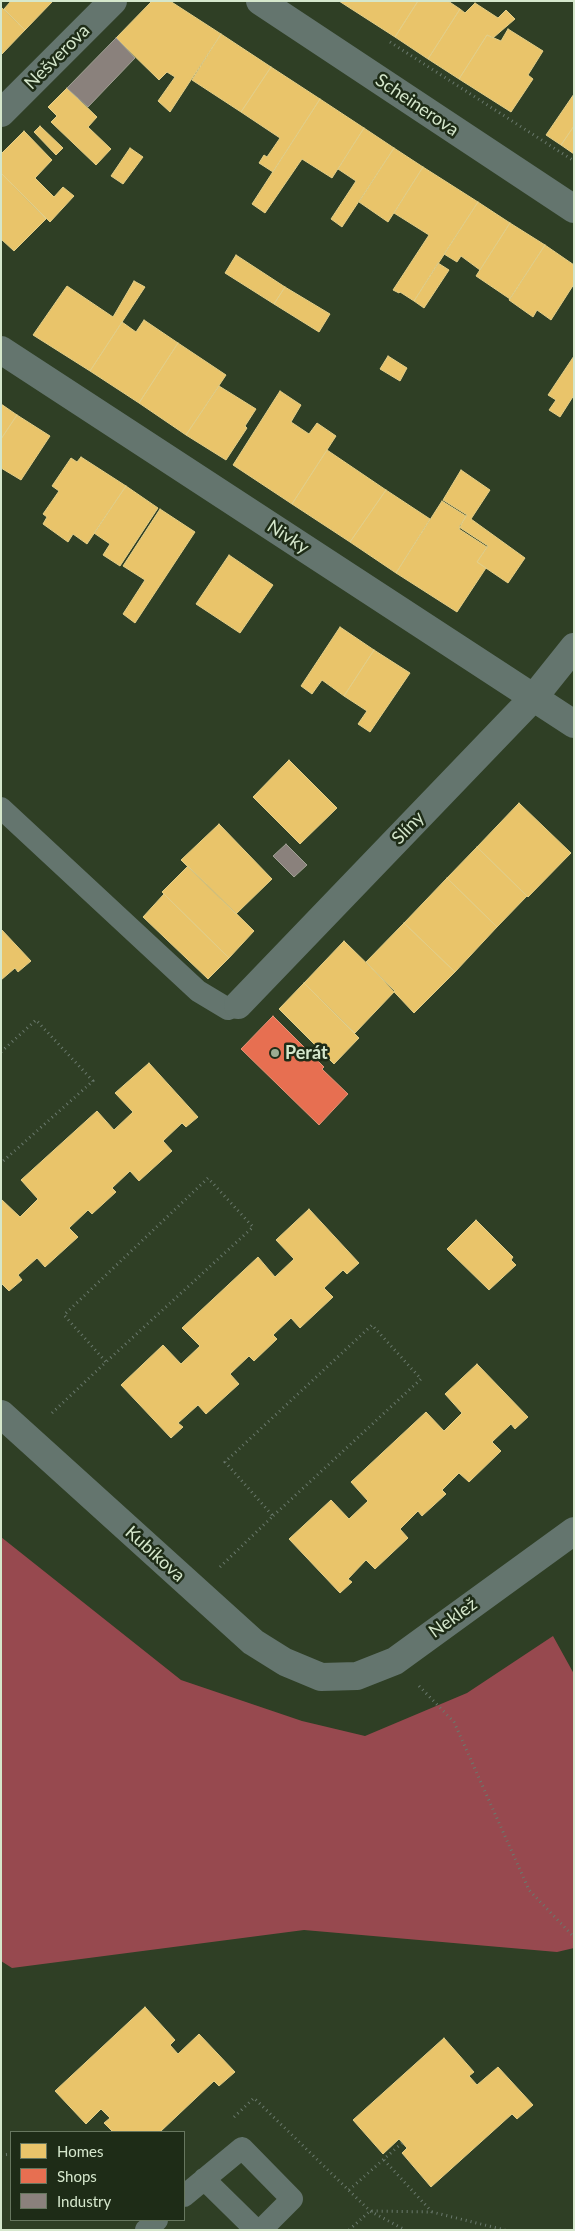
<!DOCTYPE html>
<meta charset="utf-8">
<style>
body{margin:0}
#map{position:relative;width:575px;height:2231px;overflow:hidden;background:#2f3f25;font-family:Lato,sans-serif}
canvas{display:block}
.frame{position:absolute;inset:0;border:2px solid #d5e7cc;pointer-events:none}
.legend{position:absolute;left:10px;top:2131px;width:175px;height:90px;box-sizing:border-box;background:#1e2c17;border:1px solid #67775f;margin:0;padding:6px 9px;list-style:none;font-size:15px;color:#d5e7cc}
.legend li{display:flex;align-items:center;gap:10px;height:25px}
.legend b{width:25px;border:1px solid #67775f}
</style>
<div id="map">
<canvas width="575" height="2231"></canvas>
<div class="frame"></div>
<ul class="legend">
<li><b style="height:14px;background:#e9c46a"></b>Homes</li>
<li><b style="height:14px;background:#e76f51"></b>Shops</li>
<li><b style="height:14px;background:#8a817c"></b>Industry</li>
</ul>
</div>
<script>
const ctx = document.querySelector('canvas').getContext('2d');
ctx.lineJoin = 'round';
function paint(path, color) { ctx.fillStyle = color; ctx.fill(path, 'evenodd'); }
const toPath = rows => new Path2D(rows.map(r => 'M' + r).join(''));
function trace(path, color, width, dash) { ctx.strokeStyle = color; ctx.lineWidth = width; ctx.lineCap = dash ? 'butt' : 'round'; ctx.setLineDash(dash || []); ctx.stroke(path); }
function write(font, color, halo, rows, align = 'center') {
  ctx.font = font + ' Lato,sans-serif'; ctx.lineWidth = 5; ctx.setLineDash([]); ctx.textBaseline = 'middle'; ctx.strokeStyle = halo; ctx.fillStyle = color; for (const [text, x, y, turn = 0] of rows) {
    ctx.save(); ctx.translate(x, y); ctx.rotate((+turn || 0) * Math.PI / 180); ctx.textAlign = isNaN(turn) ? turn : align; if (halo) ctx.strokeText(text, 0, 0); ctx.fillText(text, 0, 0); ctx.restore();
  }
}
paint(toPath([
 [1,1537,181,1680,302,1721,365,1736,467,1693,553,1636,574,1674,574,1948,557,1952,304,1930,12,1968,1,1961]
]), '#97494f');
const homes = toPath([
 [11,1,53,1,25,30,4,9,11,1],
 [152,1,170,1,221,34,170,112,158,101,175,77,167,72,159,80,116,38,152,1],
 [339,1,418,1,395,37,339,1],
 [418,1,448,1,460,9,428,59,395,37,418,1],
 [475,3,498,18,506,10,515,19,493,38,487,35,459,79,428,59,460,9,465,13,475,3],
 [1,7,25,30,1,55,1,7],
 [508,29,543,51,528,75,533,79,511,112,459,79,487,35,501,41,508,29],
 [221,34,271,67,241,112,192,80,221,34],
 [271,67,320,99,273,172,259,163,264,155,267,157,280,138,241,112,271,67],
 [67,88,97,117,88,127,111,149,96,165,51,122,57,116,48,107,67,88],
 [574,94,574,126,561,145,546,135,574,94],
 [320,99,364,128,332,178,302,159,265,213,252,204,320,99],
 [40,126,63,148,56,155,34,132,40,126],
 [574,126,574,154,561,145,574,126],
 [364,128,394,148,342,227,331,219,356,181,338,169,364,128],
 [24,131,52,160,35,178,54,197,63,187,74,196,50,222,1,173,1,154,24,131],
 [130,148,143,157,123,184,111,176,130,148],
 [394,148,423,167,388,222,359,202,394,148],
 [423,167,478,202,414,301,400,292,399,293,393,290,429,235,394,213,423,167],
 [1,173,46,219,14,251,1,239,1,173],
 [478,202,510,223,480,270,461,256,457,262,444,254,478,202],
 [510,223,545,245,510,299,476,276,510,223],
 [545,245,574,265,574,284,551,320,537,310,533,317,509,300,545,245],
 [236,255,285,287,274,304,225,273,236,255],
 [438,263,449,270,424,308,414,301,438,263],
 [134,281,145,287,90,371,33,335,67,286,113,317,134,281],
 [285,287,330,314,319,332,274,304,285,287],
 [144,320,178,343,139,403,90,371,122,322,136,332,144,320],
 [178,343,226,375,186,435,139,403,178,343],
 [388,356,407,368,400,381,380,369,388,356],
 [574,356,574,395,560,417,549,410,556,400,548,395,574,356],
 [219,386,256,409,245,426,247,428,226,460,186,435,219,386],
 [280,391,301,405,291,422,309,434,317,423,336,436,292,504,233,465,280,391],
 [1,404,17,415,1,439,1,404],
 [17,415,50,436,21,480,1,468,1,439,17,415],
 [327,450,386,490,350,542,292,504,327,450],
 [81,457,126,486,87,544,73,534,68,542,43,524,47,517,43,514,59,491,52,486,71,458,77,462,81,457],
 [461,470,490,490,471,519,525,558,508,583,477,562,488,546,459,527,467,515,443,500,461,470],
 [126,486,158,508,120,566,103,555,110,544,94,533,126,486],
 [386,490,430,519,396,573,350,542,386,490],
 [442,501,466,516,459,529,487,547,477,562,486,568,457,612,396,573,442,501],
 [160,509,195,532,135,623,123,614,145,580,123,566,160,509],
 [229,555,273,585,240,633,196,604,229,555],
 [340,627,374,650,344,696,322,680,312,694,301,686,340,627],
 [374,650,410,673,370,732,358,724,367,711,344,696,374,650],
 [289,760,337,808,300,844,253,797,289,760],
 [519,803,571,853,528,897,477,847,519,803],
 [219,824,272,879,236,914,181,860,219,824],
 [477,847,527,896,497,927,447,878,477,847],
 [188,866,254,931,229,958,162,892,188,866],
 [447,878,497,927,455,972,404,923,447,878],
 [164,894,229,958,208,979,143,917,164,894],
 [404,923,455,972,414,1013,366,962,404,923],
 [1,929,31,961,18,972,15,968,1,980,1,929],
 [344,941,395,991,355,1033,304,983,344,941],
 [304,983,359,1038,334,1064,279,1009,304,983],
 [149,1063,198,1117,186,1127,182,1123,163,1141,172,1151,139,1181,130,1171,112,1188,116,1192,92,1214,88,1210,69,1228,78,1237,45,1267,37,1258,18,1275,22,1280,9,1291,1,1283,1,1199,20,1217,38,1199,21,1180,97,1111,114,1130,133,1112,115,1093,149,1063],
 [309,1209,359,1263,347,1274,343,1270,324,1288,333,1297,300,1328,291,1318,273,1335,277,1339,254,1361,249,1356,230,1374,239,1384,206,1414,198,1405,178,1423,183,1427,171,1438,121,1385,163,1345,181,1364,200,1346,182,1328,258,1257,275,1277,294,1259,276,1240,309,1209],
 [476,1220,513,1257,511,1260,516,1265,489,1290,447,1249,476,1220],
 [477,1364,528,1417,515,1429,511,1424,492,1442,501,1451,469,1482,459,1473,442,1490,446,1494,422,1516,418,1511,400,1529,408,1538,375,1569,366,1560,348,1579,352,1582,340,1593,289,1539,331,1500,349,1519,368,1501,351,1482,426,1412,444,1431,462,1413,445,1394,477,1364],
 [145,2007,175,2040,170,2045,178,2054,199,2034,235,2072,219,2086,214,2081,160,2132,113,2132,104,2123,110,2118,101,2109,86,2124,55,2091,145,2007],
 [444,2038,474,2072,469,2076,477,2085,498,2067,533,2105,517,2119,512,2114,431,2187,402,2153,407,2148,399,2139,383,2154,353,2120,444,2038]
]);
paint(homes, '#e9c46a');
trace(homes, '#e3ce87', 1);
const shops = toPath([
 [273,1016,324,1067,322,1069,348,1094,319,1125,241,1049,273,1016]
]);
paint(shops, '#e76f51');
trace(shops, '#e29376', 1);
const industry = toPath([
 [116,38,135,58,88,107,67,88,116,38],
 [286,844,307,865,294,877,273,856,286,844]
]);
paint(industry, '#8a817c');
trace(industry, '#a0a094', 1);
trace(toPath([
 [390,42,574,161],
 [1,1052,36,1020,93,1081,1,1163],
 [52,1413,106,1362,64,1315,208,1178,253,1227,106,1362],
 [220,1567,273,1516,225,1462,372,1325,421,1379,273,1516],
 [419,1686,454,1722,529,1890,574,1937],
 [234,2117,254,2098,370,2211,405,2230],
 [1,2155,11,2154],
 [384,2160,432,2212],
 [349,2190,402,2143],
 [349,2230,370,2211,432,2212,505,2230]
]), '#6a796d', 3, [1, 4]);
trace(toPath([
 [1,808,198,991,228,1009,238,1005],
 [204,2179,256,2230],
 [184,2196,242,2148,292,2199,261,2230],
 [146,2230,157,2220]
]), '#64756e', 22);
trace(toPath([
 [260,1,574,209],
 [1,113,113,1],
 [1,350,574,724],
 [238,1005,534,697,574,647],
 [1,1414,253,1642,285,1662,321,1677,357,1676,395,1661,574,1531]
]), '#64756e', 28);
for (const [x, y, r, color] of [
 [275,1053,5,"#9bac92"]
]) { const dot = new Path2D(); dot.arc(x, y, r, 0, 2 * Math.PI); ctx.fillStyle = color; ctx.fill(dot); trace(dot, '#1e2c17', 2); }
write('18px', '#d5e7cc', '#1e2c17', [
 ["Nešverova",57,57,-45],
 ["Scheinerova",417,105,34],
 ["Nivky",288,537,33],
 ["Slíny",408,828,-46],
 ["Kubíkova",155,1554,42],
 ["Neklež",453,1618,-36]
]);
write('bold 18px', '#d5e7cc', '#1e2c17', [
 ["Perát",285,1053]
], 'left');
</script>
